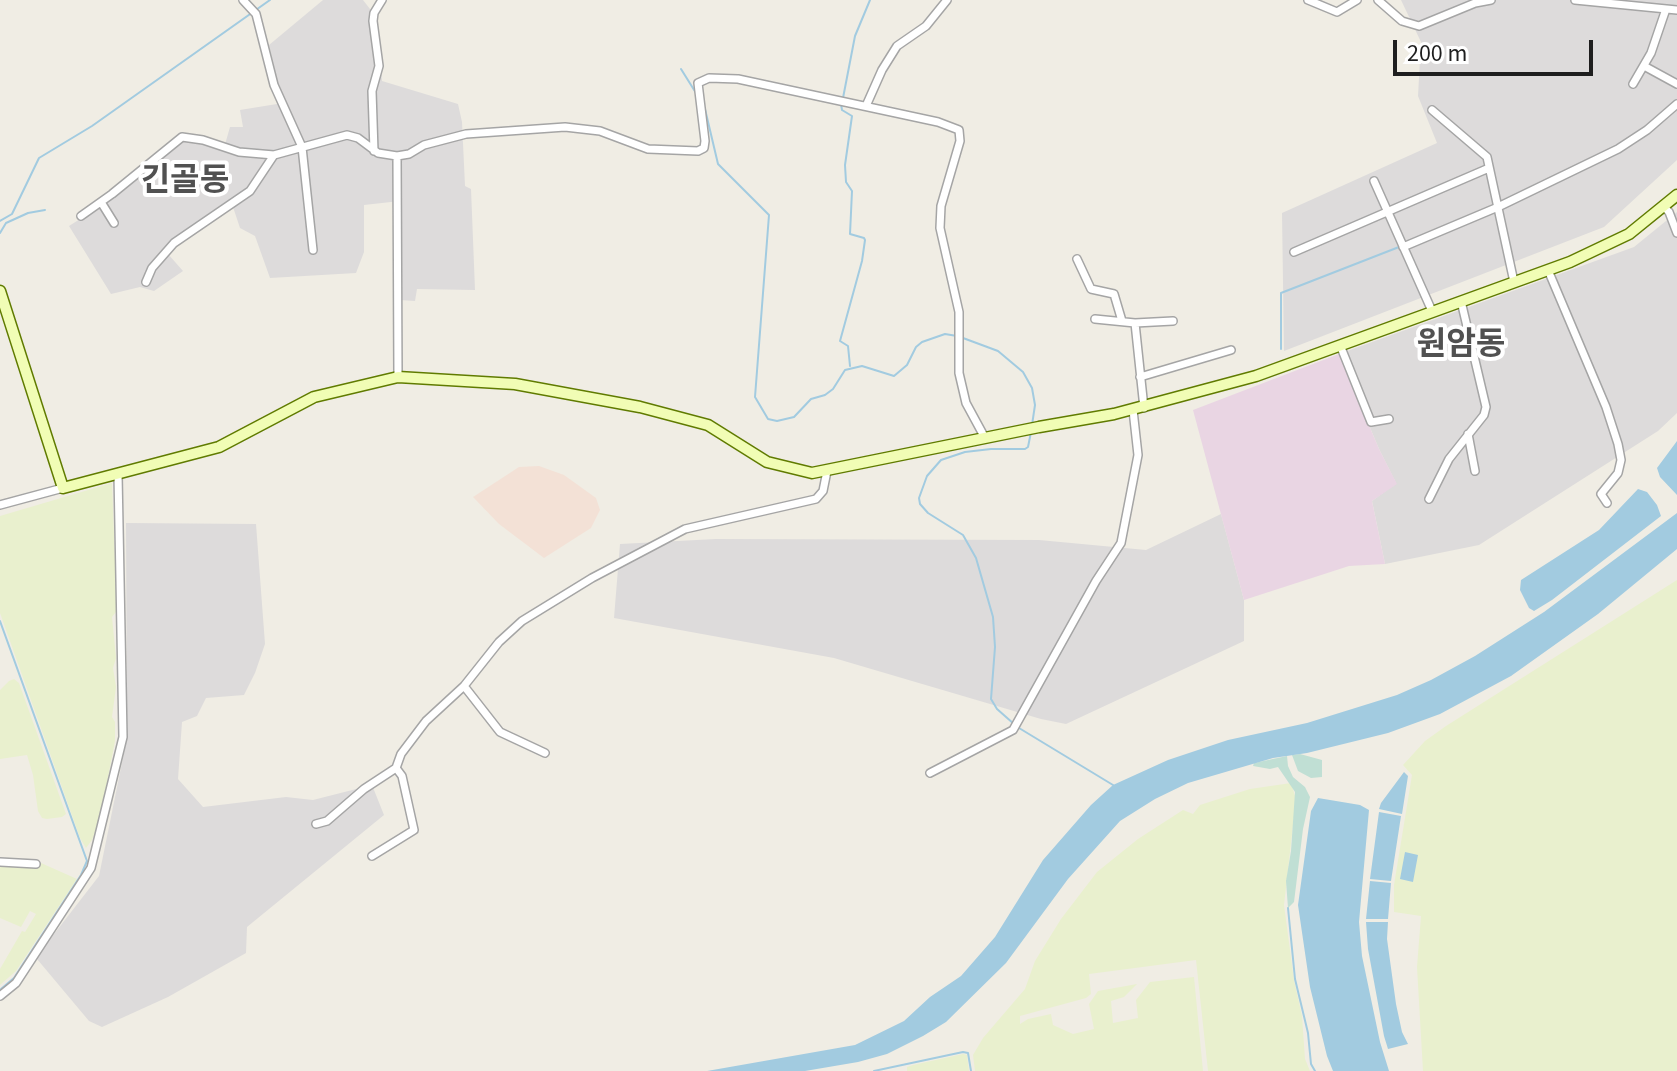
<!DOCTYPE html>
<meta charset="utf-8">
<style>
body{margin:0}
#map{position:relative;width:1677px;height:1071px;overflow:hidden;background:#f0ede4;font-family:"Source Sans 3",sans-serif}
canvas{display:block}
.scale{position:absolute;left:1393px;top:40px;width:200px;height:36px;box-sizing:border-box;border:4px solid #1e1e1e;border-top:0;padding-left:10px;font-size:24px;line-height:28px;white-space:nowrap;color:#1e1e1e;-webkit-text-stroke:6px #fff;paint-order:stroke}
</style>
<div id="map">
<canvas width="1677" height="1071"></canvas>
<div class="scale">200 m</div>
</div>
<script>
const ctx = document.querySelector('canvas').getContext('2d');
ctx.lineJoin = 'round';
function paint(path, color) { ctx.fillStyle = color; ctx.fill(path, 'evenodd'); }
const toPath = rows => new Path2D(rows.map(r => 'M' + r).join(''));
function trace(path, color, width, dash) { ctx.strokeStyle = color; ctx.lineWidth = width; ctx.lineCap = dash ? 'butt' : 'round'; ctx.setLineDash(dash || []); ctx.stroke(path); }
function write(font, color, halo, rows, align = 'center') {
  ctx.font = font + ' "Source Sans 3","Noto Sans KR",sans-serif'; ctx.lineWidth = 8; ctx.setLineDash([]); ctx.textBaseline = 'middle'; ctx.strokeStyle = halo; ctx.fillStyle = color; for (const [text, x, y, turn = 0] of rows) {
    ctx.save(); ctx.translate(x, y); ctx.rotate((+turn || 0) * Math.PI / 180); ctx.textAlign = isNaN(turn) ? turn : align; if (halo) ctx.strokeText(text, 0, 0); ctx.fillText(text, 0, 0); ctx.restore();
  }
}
paint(toPath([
 [323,0,363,0,377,18,382,81,458,104,462,122,465,186,471,189,475,290,417,289,415,301,400,300,400,201,364,205,364,252,356,273,270,278,255,236,240,228,233,207,172,247,168,254,183,271,154,291,140,287,111,294,69,226,115,197,182,139,192,139,224,148,230,127,243,127,240,110,277,104,281,96,269,45],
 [1401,0,1677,0,1677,160,1604,227,1284,351,1282,213,1437,143,1418,96,1421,42],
 [1677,212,1677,413,1658,431,1479,545,1385,564,1372,501,1396,483,1379,449,1339,354,1634,247],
 [1221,514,1244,600,1244,641,1066,724,1041,719,834,658,614,618,620,544,716,539,1039,540,1146,550],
 [126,523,256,524,265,644,255,673,244,695,206,698,197,716,182,722,178,779,203,807,286,797,313,800,372,785,384,815,247,927,246,953,168,997,102,1027,89,1021,37,959,37,956,99,876,127,738]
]), '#dddbdb');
paint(toPath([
 [1339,354,1379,449,1397,484,1372,501,1385,564,1349,566,1244,600,1193,410]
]), '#e9d5e3');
paint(toPath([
 [539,466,564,475,596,498,600,510,591,528,544,558,499,524,473,497,519,467]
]), '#f3e1d6');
paint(toPath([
 [112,483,116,586,116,612,112,617,116,658,113,668,116,687,112,717,115,722,115,741,100,819,92,840,86,848,80,838,0,613,0,516],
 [1677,580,1677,1071,1423,1071,1417,967,1421,916,1394,912,1394,885,1412,775,1403,765,1425,741,1446,726],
 [14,679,19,683,66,814,62,817,47,819,42,818,38,811,33,775,27,755,0,759,0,690,9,681],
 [1291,783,1296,799,1284,905,1294,980,1302,1016,1305,1059,1310,1071,1208,1071,1196,960,1089,974,1091,994,1086,998,1020,1016,1020,1024,1028,1019,1051,1014,1053,1025,1073,1034,1094,1029,1089,1004,1098,991,1137,984,1124,997,1111,1001,1113,1023,1138,1018,1136,1000,1150,982,1194,977,1203,1071,975,1071,973,1055,983,1038,1025,989,1035,961,1061,919,1097,872,1138,839,1183,810,1193,814,1200,805,1250,789],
 [0,860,41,863,77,879,16,971,0,985,0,969,22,931,25,932,36,914,30,911,21,927,0,918],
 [963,1054,967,1055,969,1071,907,1071,907,1067,913,1065]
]), '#e9f0ce');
paint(toPath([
 [1300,754,1322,760,1322,777,1311,778,1298,771,1292,755],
 [1287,756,1288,766,1293,777,1305,787,1310,797,1303,829,1294,902,1288,908,1286,881,1291,851,1295,792,1278,767,1270,769,1253,766,1254,763]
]), '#c0dfd4');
paint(toPath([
 [1677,441,1677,495,1660,477,1657,468],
 [1638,489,1647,492,1657,505,1661,516,1552,600,1534,611,1529,608,1520,590,1521,580,1599,530],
 [1677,513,1677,549,1598,614,1511,676,1440,714,1388,733,1307,753,1273,758,1188,783,1155,799,1120,821,1068,879,1006,963,946,1022,923,1036,887,1054,858,1062,805,1071,707,1071,855,1045,904,1021,930,997,961,976,995,937,1043,860,1091,805,1113,785,1168,760,1228,740,1307,723,1397,695,1431,680,1475,656,1544,612],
 [1404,772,1408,776,1402,814,1379,809,1381,803],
 [1318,798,1360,805,1369,810,1359,922,1362,956,1380,1042,1389,1071,1333,1071,1327,1056,1310,987,1298,905,1311,811],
 [1379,812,1401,816,1391,881,1370,879],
 [1405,852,1418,855,1413,882,1400,879],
 [1370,881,1391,883,1388,919,1366,919],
 [1366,922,1388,922,1387,939,1396,1004,1402,1032,1408,1044,1388,1049,1384,1036,1368,949]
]), '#a2cbe0');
trace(toPath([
 [681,69,696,93],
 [843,98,855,36,870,0],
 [841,104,842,110,852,116,845,165,846,182,852,191,850,234,864,238,865,240,862,261,840,341,848,346,850,366],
 [705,109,718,164,769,215,755,397,768,419,777,421,794,417,811,399,825,395,833,389,845,370,862,366,894,376,907,365,916,347,922,342,945,334,957,336],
 [0,221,12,214,39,158,92,126,270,0],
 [0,233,6,223,28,213,45,210],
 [963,338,998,351,1023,372,1032,388,1035,405,1032,425],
 [1281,349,1281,293,1399,247],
 [0,621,87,861,81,875,14,978,1,989],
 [1014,724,997,709,991,699,995,647,993,617,976,558,963,535,928,513,920,504,919,498,927,476,941,460,965,452,991,449,1025,449,1028,447,1031,432],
 [1019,728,1113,785],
 [1288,908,1295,979,1308,1033,1311,1064,1315,1071],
 [874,1071,963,1052,968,1053,971,1071]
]), '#a2cbe0', 2);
const minor = toPath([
 [243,0,256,14,274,85,302,147,313,250],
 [1308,0,1337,12,1357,0],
 [1378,0,1402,21,1419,26,1475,3,1491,0],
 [1575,0,1677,10],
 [1644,66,1677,84],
 [1633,84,1651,53,1666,9],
 [866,106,882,70,897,46,926,26,947,0],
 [1432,110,1487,157,1514,282],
 [374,151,372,91,379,66,373,21,374,13,382,0],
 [397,156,398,377],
 [1374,181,1432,311],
 [101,202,114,223],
 [1664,207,1669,212,1677,233],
 [81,216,112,194,182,137,203,140,239,152,274,155],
 [1403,247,1498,207,1618,149,1647,130,1677,104],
 [1294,252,1489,168],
 [1077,259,1091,289,1114,294,1122,321],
 [1548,270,1606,407,1618,444,1621,460,1618,473,1601,494,1607,503],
 [146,282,152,268,174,243,250,191,274,155,347,135,358,138,378,153,397,156,409,154,424,145,466,134,565,127,600,131,648,149,698,151,704,148,705,141,698,83,709,78,738,79,938,122,959,130,960,141,941,206,940,228,959,312,959,373,966,403,985,438],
 [1095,319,1135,323,1173,321],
 [1135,323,1144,408],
 [1340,345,1371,422,1389,419],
 [1140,377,1231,350],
 [1468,434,1475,471],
 [1429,499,1449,459,1484,415,1486,407,1461,301],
 [0,505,63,488],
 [464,686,500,732,545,753],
 [930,773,1013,730,1096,581,1121,543,1138,455,1133,410],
 [316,824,327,821,364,789,396,768,401,754,426,721,464,686,499,642,522,621,592,578,685,529,816,499,823,491,827,471],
 [372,856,414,830,402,776,396,768],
 [0,862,36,864],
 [0,996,16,983,91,868,123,737,118,474]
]);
const secondary = toPath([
 [0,291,63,488,219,447,314,397,398,377,515,384,640,407,708,425,767,462,812,473,1039,427,1114,414,1256,376,1570,262,1629,234,1677,195]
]);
trace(minor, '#a5a5a5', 10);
trace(secondary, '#607b00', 13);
trace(minor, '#fff', 7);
trace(secondary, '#f1fdb5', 10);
write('bold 32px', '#515151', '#fff', [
 ["긴골동",185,183],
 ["원암동",1461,347]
]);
</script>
